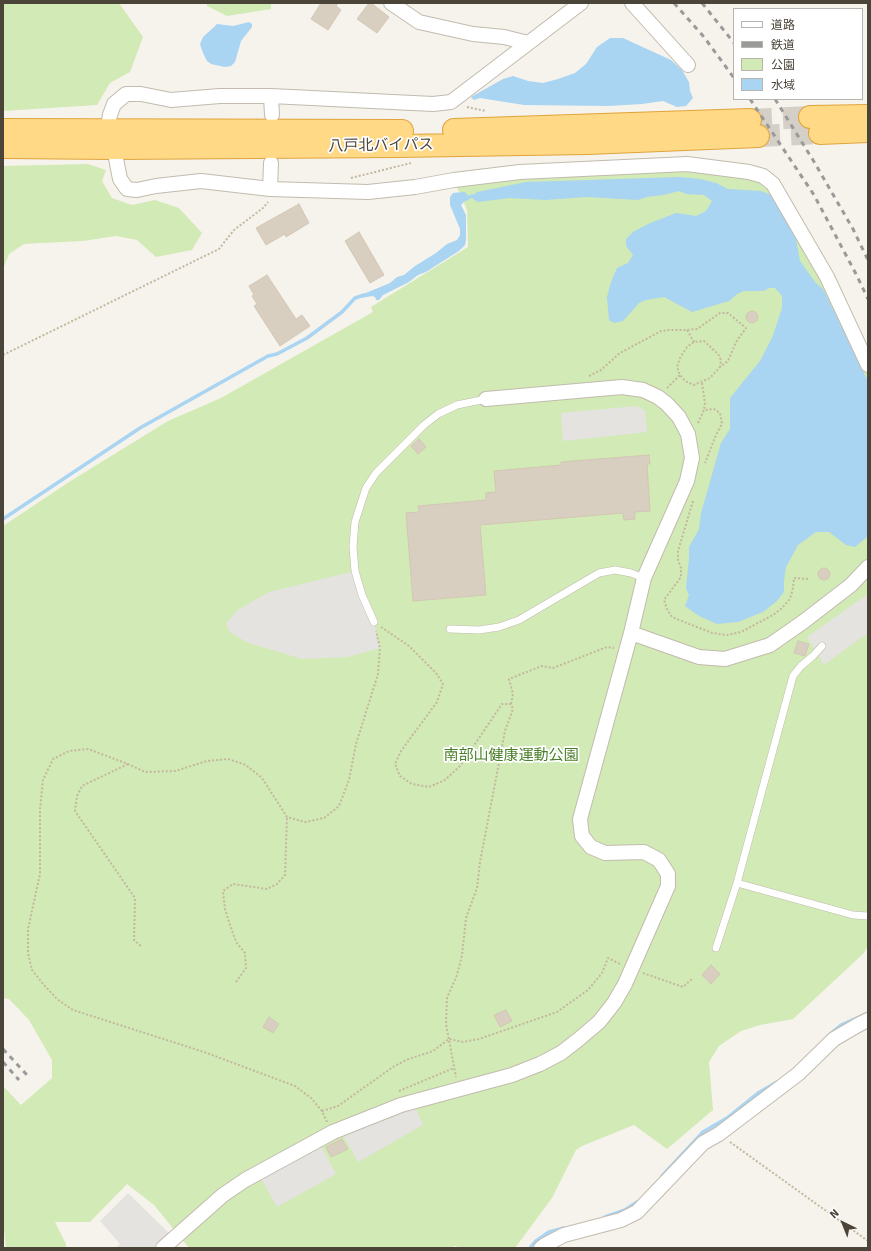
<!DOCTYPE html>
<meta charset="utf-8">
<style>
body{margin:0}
#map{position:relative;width:871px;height:1251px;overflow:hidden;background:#f6f3ec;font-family:Signika,"Noto Sans JP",sans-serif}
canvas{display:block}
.frame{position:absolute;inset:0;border:4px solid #4b4439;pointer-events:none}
.legend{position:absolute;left:733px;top:8px;width:130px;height:92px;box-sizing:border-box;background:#fff;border:1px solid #b7b4b0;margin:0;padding:5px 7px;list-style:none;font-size:12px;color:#4b4439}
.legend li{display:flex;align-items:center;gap:8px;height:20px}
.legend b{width:20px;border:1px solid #b7b4b0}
.north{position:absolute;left:823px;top:1203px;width:40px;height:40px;-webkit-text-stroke:3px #fff;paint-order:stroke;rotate:317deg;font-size:11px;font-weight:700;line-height:16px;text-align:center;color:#4b4439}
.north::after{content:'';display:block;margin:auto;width:14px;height:18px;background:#4b4439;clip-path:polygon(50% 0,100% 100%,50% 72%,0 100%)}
</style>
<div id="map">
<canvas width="871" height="1251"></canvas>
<div class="frame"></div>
<ul class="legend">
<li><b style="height:5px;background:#fff"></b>道路</li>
<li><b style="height:5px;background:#9a9a9a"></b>鉄道</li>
<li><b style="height:11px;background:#d2eab5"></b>公園</li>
<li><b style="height:11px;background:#a9d4f2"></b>水域</li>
</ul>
<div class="north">N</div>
</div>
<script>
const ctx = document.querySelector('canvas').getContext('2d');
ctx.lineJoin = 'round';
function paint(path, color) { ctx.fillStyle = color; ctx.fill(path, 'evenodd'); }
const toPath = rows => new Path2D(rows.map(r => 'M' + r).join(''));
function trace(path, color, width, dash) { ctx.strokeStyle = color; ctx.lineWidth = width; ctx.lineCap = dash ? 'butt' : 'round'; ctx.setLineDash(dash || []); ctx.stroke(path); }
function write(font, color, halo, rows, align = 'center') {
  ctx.font = font + ' Signika,"Noto Sans JP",sans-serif'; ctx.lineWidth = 3.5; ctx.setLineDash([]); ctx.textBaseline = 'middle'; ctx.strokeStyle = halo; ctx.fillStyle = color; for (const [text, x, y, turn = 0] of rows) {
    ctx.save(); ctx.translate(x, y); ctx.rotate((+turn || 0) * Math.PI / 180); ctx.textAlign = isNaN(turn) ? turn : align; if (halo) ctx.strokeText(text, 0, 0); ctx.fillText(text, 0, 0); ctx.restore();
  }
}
paint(toPath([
 [3,3,119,3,143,37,130,72,110,83,97,105,3,111],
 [207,3,271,3,271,9,227,16,207,6],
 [88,164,106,170,102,181,112,198,132,205,155,200,179,208,202,233,192,250,156,257,137,240,116,236,83,241,24,244,9,254,3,269,3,166],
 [687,164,773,184,868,365,868,945,864,953,793,1019,760,1025,741,1031,719,1046,709,1062,713,1110,667,1149,634,1125,582,1146,576,1150,552,1198,515,1248,465,1248,454,1246,452,1248,189,1248,154,1205,127,1184,90,1222,55,1222,66,1244,66,1248,6,1248,3,1221,3,1084,4,1087,21,1105,52,1078,52,1060,29,1020,9,999,3,998,3,526,69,482,168,421,221,398,373,312,371,307,468,247,467,210,454,180]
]), '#d2eab5');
paint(toPath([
 [637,406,645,411,647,432,563,441,561,413],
 [355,571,374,622,380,648,348,657,302,659,246,642,230,632,226,624,236,611,269,592],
 [868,594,868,633,824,665,807,637],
 [413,1102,423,1125,358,1162,340,1129],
 [318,1140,336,1174,277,1207,258,1173],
 [128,1193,174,1238,163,1248,116,1248,120,1244,100,1221]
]), '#e5e3e0');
paint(toPath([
 [249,22,252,24,252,27,241,41,235,62,231,66,225,67,211,64,207,61,203,53,200,44,203,37,214,27,217,24,233,26],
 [610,38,623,38,671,60,682,70,689,82,690,91,693,98,686,106,677,107,663,101,642,104,608,106,524,105,480,98,474,100,471,97,503,79,513,76,528,81,543,83,558,79,575,73,586,64,597,47],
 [679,177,700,179,716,183,728,189,761,191,774,196,796,239,800,261,815,282,823,289,868,381,868,536,855,547,846,545,829,532,816,532,798,545,786,567,784,581,784,592,777,601,763,612,738,622,717,624,699,616,685,606,689,595,686,588,689,559,689,547,699,529,701,513,721,443,730,429,730,398,760,361,772,338,782,308,782,296,775,288,769,288,764,291,744,291,737,294,729,301,692,312,664,297,646,300,639,303,623,321,614,323,609,320,607,297,611,282,617,268,628,263,633,255,626,246,626,239,633,232,648,224,676,213,696,216,706,211,712,201,704,195,686,194,679,191,663,195,647,197,638,200,587,197,545,200,510,198,478,202,473,199,473,196,477,192,526,182],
 [463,192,465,192,469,197,469,200,465,201,461,205,466,215,466,240,465,245,459,251,443,261,426,272,418,275,409,282,383,295,379,300,376,300,375,297,372,296,361,298,361,295,390,283,397,277,404,275,415,266,436,253,447,244,457,240,460,235,460,229,450,205,450,197,453,193]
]), '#a9d4f2');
trace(toPath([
 [465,198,473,196],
 [3,519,140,428,268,356,277,354,307,338,342,312,355,298,364,295],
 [829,1035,841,1025,868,1013],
 [662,1176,703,1132,727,1118,758,1093,777,1082],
 [605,1217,625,1210,637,1202],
 [530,1248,536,1241,549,1232,564,1228]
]), '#a9d4f2', 3.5);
const building = toPath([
 [321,3,338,3,336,6,341,10,328,30,311,19,321,3],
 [369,3,371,3,389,17,377,33,357,19,369,3],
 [299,204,309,223,286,237,285,234,266,245,256,228,299,204],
 [359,232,384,275,370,283,345,241,359,232],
 [267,275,296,319,302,315,310,326,280,346,254,306,257,304,252,296,254,295,249,286,267,275],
 '746 317a6 6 0 1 1 12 0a6 6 0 1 1-12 0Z',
 [419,439,426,447,418,454,411,446,419,439],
 [649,455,650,464,647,464,650,511,635,512,635,519,624,520,623,513,480,525,486,595,413,601,406,513,419,512,418,506,486,500,486,493,496,492,494,471,561,465,561,462,649,455],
 '818 574a6 6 0 1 1 12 0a6 6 0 1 1-12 0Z',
 [798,641,809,644,805,656,794,653,798,641],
 [711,965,720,974,711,984,702,975,711,965],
 [506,1010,512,1021,500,1027,494,1015,506,1010],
 [269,1017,279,1024,273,1033,263,1027,269,1017],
 [342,1139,348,1149,331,1157,326,1147,342,1139]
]);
paint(building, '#d8cfc1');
trace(building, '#d3c7b4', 1);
trace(toPath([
 [750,120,810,117],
 [758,136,820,133]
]), '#d4d0c8', 22, [22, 11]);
const service = toPath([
 [374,622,362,595,355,571,353,547,355,522,366,488,376,473,424,425,438,414,457,405,486,399],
 [450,629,479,630,499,627,519,620,599,573,615,570,631,573,644,578],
 [737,883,853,915,868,916],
 [716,948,737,883,793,676,801,666,813,656,822,646]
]);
const minor = toPath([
 [391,3,419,22,473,34,504,37,528,43],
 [632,3,688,65],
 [271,96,272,115],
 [107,131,110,115,114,104,126,94,141,94,171,100,220,96,271,96,433,104,451,102,581,3],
 [114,148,120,179,127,189,137,190,156,186,201,181,270,189,368,192,415,187,454,180,520,172,687,164,749,172,763,176,773,184,827,277,868,365],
 [270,189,271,163],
 [631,633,699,657,725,659,770,645,803,622,851,585,868,567],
 [163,1248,223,1195,245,1180,333,1132,401,1105,512,1075,540,1064,561,1053,579,1039,599,1022,614,1003,625,984,668,886,668,874,659,860,644,852,605,853,591,847,582,836,580,819,631,633,644,578,687,481,692,458,688,434,679,417,667,404,658,397,643,390,622,387,486,399],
 [541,1248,545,1245,564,1235,621,1220,637,1212,703,1143,719,1134,798,1074,834,1039,858,1025,868,1020]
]);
const trunk = toPath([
 [810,117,868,116],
 [3,130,402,131],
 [454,130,750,120],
 [820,133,868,131],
 [3,147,114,148,398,146,588,143,758,136]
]);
trace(service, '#c2bbae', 8);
trace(minor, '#c2bbae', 16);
trace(trunk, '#e0a43c', 24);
trace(toPath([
 [467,107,486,111],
 [351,178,411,163],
 [687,330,694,342],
 [3,355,219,249,234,230,263,208,268,202],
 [589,376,601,370,620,353,661,331,669,330,687,330,697,329,720,313,728,313,746,328,736,342,728,361,720,367,710,378,694,385,685,381,680,375,677,367,680,358,687,347,694,342,704,341,718,354,721,360,720,367],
 [702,383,705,403,704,410],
 [667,388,680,375],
 [698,423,704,410,714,409,720,413,722,424,716,435,705,463],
 [693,501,678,551,678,560,681,568,681,577,664,600,667,609,672,617,712,633,727,635,741,632,773,615,782,608,790,599,793,588,794,578,809,579],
 [381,627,409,646,436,673,443,684,437,702,401,751,395,764,400,776,412,784,429,787,445,780,460,766,502,704,511,704,513,709,505,731,480,862,477,888,466,918,462,955,457,975,447,998,446,1024,456,1077],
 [511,704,513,694,509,679,542,666,553,668,607,647,614,648],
 [128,764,82,786,77,796,75,811,135,898,134,940,142,947],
 [643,973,683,987,692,979],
 [236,982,246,968,245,953,236,942,229,922,225,909,223,891,233,884,267,889,277,884,285,875,287,817],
 [399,1091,454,1068],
 [322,1111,338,1106,393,1067,406,1060,433,1051,449,1039,463,1042,479,1039,557,1012,588,990,602,973,608,958,620,964],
 [327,1122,322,1111,311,1098,295,1086,204,1052,73,1010,57,999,44,985,32,970,28,953,28,929,40,874,40,809,43,780,53,759,69,751,88,749,128,764,145,772,175,771,207,761,228,759,246,765,262,778,287,817,305,822,324,818,339,806,349,780,356,744,378,674,380,648,376,631],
 [730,1142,868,1241]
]), '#c4b79f', 2, [2, 2]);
trace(service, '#fff', 7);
trace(minor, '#fff', 14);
trace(trunk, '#ffd985', 22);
trace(toPath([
 [674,3,704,37,734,78],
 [702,3,734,43],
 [750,99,814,195,856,274,868,299],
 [775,99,813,160,853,229,868,260],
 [3,1049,27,1075],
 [3,1062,19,1080]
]), '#9a9a9a', 3, [5, 5]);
write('15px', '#4b4439', '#fff', [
 ["八戸北バイパス",381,146,-1]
]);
write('15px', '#4a7f2a', '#fff', [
 ["南部山健康運動公園",511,756]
]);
</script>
